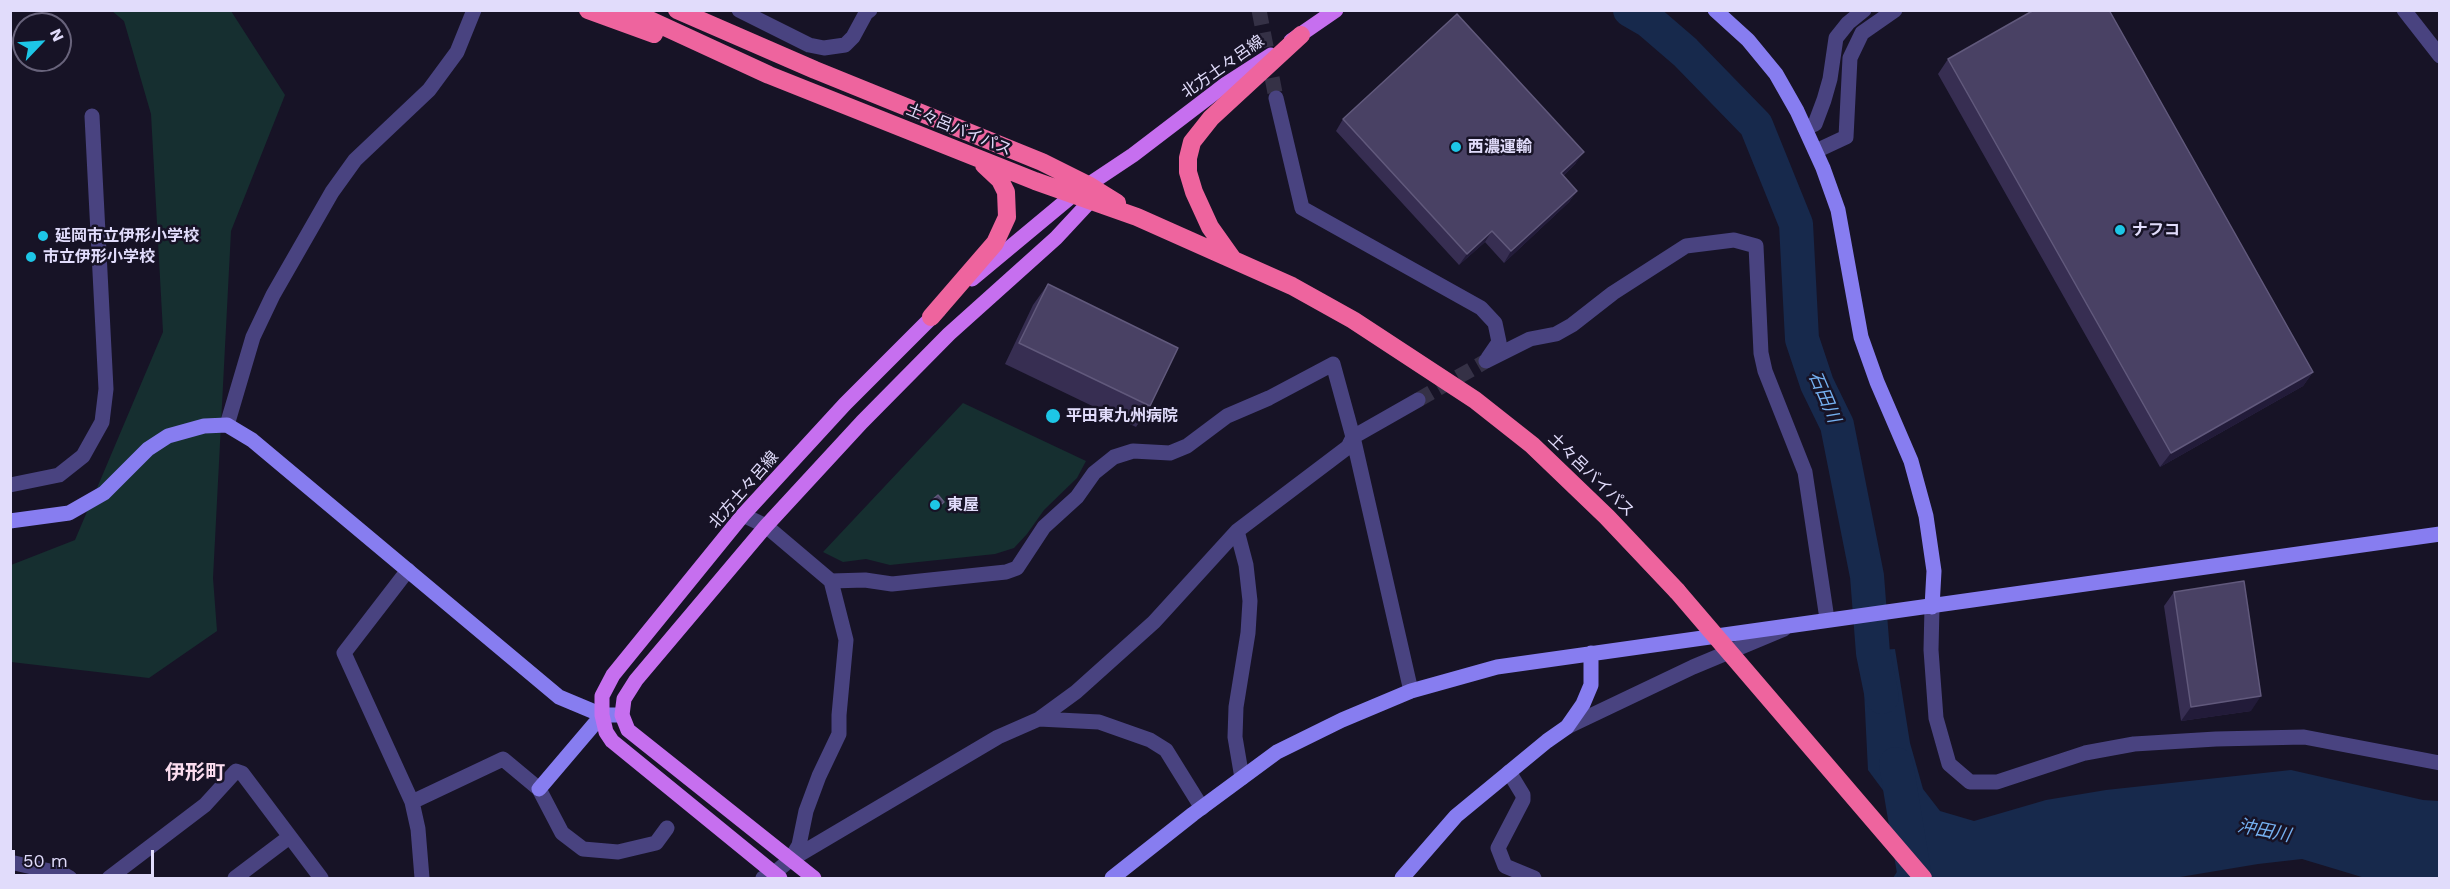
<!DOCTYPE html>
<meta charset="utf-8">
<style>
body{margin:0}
#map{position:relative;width:2450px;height:889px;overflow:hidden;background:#171326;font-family:"Work Sans",sans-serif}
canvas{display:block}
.frame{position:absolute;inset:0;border:12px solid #e1dcfb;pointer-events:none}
.north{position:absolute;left:12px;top:12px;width:60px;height:60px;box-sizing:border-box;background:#171326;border:2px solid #68637b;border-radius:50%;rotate:65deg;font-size:16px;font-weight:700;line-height:24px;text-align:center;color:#e1dcfb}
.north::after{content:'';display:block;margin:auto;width:21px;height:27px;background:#1dc6e6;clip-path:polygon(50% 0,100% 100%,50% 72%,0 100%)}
.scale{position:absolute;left:12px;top:850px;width:142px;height:27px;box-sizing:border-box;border:3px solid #e1dcfb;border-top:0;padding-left:8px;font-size:18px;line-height:21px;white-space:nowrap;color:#e1dcfb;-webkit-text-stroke:4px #171326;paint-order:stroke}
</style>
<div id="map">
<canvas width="2450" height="889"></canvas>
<div class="frame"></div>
<div class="north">N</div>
<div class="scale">50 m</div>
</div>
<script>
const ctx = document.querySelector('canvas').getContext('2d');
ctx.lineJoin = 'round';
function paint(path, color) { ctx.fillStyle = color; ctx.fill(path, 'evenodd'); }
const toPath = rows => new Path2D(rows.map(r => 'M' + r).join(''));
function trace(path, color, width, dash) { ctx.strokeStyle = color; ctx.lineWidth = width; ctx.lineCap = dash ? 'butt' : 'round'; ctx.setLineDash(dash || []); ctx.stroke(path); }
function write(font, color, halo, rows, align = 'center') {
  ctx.font = font + ' "Work Sans","Noto Sans JP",sans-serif'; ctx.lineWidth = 5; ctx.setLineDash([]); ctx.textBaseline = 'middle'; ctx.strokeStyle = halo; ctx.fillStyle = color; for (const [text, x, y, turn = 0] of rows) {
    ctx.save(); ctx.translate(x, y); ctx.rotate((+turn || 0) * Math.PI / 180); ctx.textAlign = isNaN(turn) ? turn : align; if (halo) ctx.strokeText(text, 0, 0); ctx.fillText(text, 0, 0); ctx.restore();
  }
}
paint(toPath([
 [112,11,231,11,285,95,231,231,213,578,217,631,149,678,11,662,11,565,75,540,163,332,151,114,124,21],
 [963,403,1086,461,1077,478,1044,510,1027,534,1014,548,995,554,890,565,866,559,843,562,823,552]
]), '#162f30');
paint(toPath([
 [1895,649,1910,743,1923,789,1940,811,1974,821,2046,800,2106,790,2291,770,2423,800,2439,801,2439,878,2365,878,2302,859,2258,864,2174,878,1893,878,1922,833,1920,824,1891,801,1868,770,1862,651]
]), '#17294c');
trace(toPath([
 [1630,10,1649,21,1685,52,1756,125,1796,224,1802,339,1817,384,1837,425,1867,576,1873,653,1882,697],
 [1896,764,1915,878]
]), '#17294c', 34);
trace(toPath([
 [1259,10,1276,98],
 [1418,400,1486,361]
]), '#353146', 15, [15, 8]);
trace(toPath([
 [739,10,809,45,824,48,845,45,853,37,866,13,870,10],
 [2404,10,2440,56],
 [1276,98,1302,208,1481,308,1495,323,1499,342,1488,358],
 [1805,128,1815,124,1824,100,1830,79,1836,38,1848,23,1864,10],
 [1816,151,1846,137,1850,58,1862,33,1895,10],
 [1486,361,1530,339,1556,334,1572,325,1613,293,1686,246,1734,240,1756,246,1761,353,1765,371,1805,472,1827,619],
 [227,425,253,337,273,295,332,192,355,160,429,90,457,52,474,10],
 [10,485,59,475,83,456,102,422,106,389,92,116],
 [743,515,766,526,831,581,865,580,892,584,1006,572,1017,568,1044,527,1077,497,1094,473,1114,457,1133,451,1170,453,1187,446,1227,416,1269,398,1333,364,1353,437,1411,691],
 [1237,531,1246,565,1250,601,1248,633,1236,707,1235,737,1242,778],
 [408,570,344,653,412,802,418,829,422,878],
 [1932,607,1931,650,1936,718,1949,764,1970,782,1997,782,2085,753,2134,744,2216,739,2304,737,2440,763],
 [1039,719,1099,722,1150,740,1166,750,1202,808],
 [1567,727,1693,667,1784,629],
 [1509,772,1523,795,1523,800,1498,848,1505,866,1534,878],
 [412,802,503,759,539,789,562,833,583,849,618,852,656,843,667,828],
 [790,860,799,845,806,811,819,776,839,734,839,715,846,640,831,581],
 [10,862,63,874,70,878],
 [109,878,205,805,236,771,242,773,321,878],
 [235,878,288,838],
 [763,878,773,874,790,860,998,737,1039,719,1076,692,1154,622,1237,531,1348,447,1353,437,1418,400]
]), '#494380', 15);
trace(toPath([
 [1715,10,1748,40,1776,74,1797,111,1823,168,1838,210,1861,337,1877,382,1911,461,1926,516,1934,571,1932,607],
 [10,521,69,513,104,493,148,449,168,436,204,426,227,425,252,440,559,697,602,715,622,715],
 [539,789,602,715],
 [1112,878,1193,814,1277,752,1342,720,1411,691,1497,667,2440,534],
 [1402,878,1456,816,1547,741,1567,727,1583,704,1591,685,1591,653]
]), '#877df0', 15);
trace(toPath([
 [1291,41,1336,10],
 [972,279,1073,195,1133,155,1226,84,1271,55],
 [780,878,612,741,606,732,602,715,602,696,613,675,743,515,845,404,939,310],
 [814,878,628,730,622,715,624,699,636,680,766,526,862,422,949,334,1056,238,1096,195]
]), '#c66fef', 15);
trace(toPath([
 [588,10,654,34],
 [628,10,769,75,1035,181,1137,217,1292,286,1353,320,1475,400,1532,445,1607,517,1677,591],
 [677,10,815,70,1042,162,1088,185,1117,203],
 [1232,258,1210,227,1194,192,1188,172,1188,158,1192,142,1211,118,1301,35],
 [931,317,995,243,1007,217,1006,192,1000,180,984,165]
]), '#ee649e', 18);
trace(toPath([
 [1677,591,1923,878]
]), '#ee649e', 18);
paint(toPath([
 [1948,59,2313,372,2303,386,2160,467,1938,74],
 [1343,119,1576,163,1563,176,1577,191,1569,202,1504,263,1485,242,1459,265,1336,131],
 [1048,284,1150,406,1136,427,1005,364,1033,305],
 [931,501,944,502,941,506,934,512,928,505],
 [2174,592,2251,711,2181,721,2164,606]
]), '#372e52');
paint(toPath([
 [1584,152,1576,163,1553,185,1561,173],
 [1577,191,1569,202,1504,263,1511,251],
 [1492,231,1485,242,1459,265,1467,254],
 [2313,372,2303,386,2160,467,2171,453],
 [2261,696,2251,711,2181,721,2191,707]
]), '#221b39');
const building = toPath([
 [2034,10,2109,10,2313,372,2171,453,1948,59,2034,10],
 [1457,14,1584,152,1561,173,1577,191,1511,251,1492,231,1467,254,1343,119,1457,14],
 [1048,284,1178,348,1150,406,1019,343,1048,284],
 [938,495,944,502,937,508,931,501,938,495],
 [2244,581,2261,696,2191,707,2174,592,2244,581]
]);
paint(building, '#494164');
trace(building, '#61597c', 1.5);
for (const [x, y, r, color] of [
 [1456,147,6,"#1dc6e6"],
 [2120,230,6,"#1dc6e6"],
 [43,236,6,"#1dc6e6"],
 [31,257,6,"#1dc6e6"],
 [1053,416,8,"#1dc6e6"],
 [935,505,6,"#1dc6e6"]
]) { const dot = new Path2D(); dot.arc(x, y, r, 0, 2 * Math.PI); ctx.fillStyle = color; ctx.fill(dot); trace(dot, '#171326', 2); }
write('16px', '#e1dcfb', '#171326', [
 ["北方土々呂線",1223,67,-35],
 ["土々呂バイパス",959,130,22],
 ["土々呂バイパス",1591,475,44],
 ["北方土々呂線",744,490,-49]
]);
write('bold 16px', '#e1dcfb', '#171326', [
 ["西濃運輸",1468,147],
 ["ナフコ",2132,230],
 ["延岡市立伊形小学校",55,236],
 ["市立伊形小学校",43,257],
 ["平田東九州病院",1066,416],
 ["東屋",947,505]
], 'left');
write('italic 18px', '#75b0f0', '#171326', [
 ["石田川",1824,397,67],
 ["沖田川",2264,831,11]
]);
write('bold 20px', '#fbddef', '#171326', [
 ["伊形町",195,773]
]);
</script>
